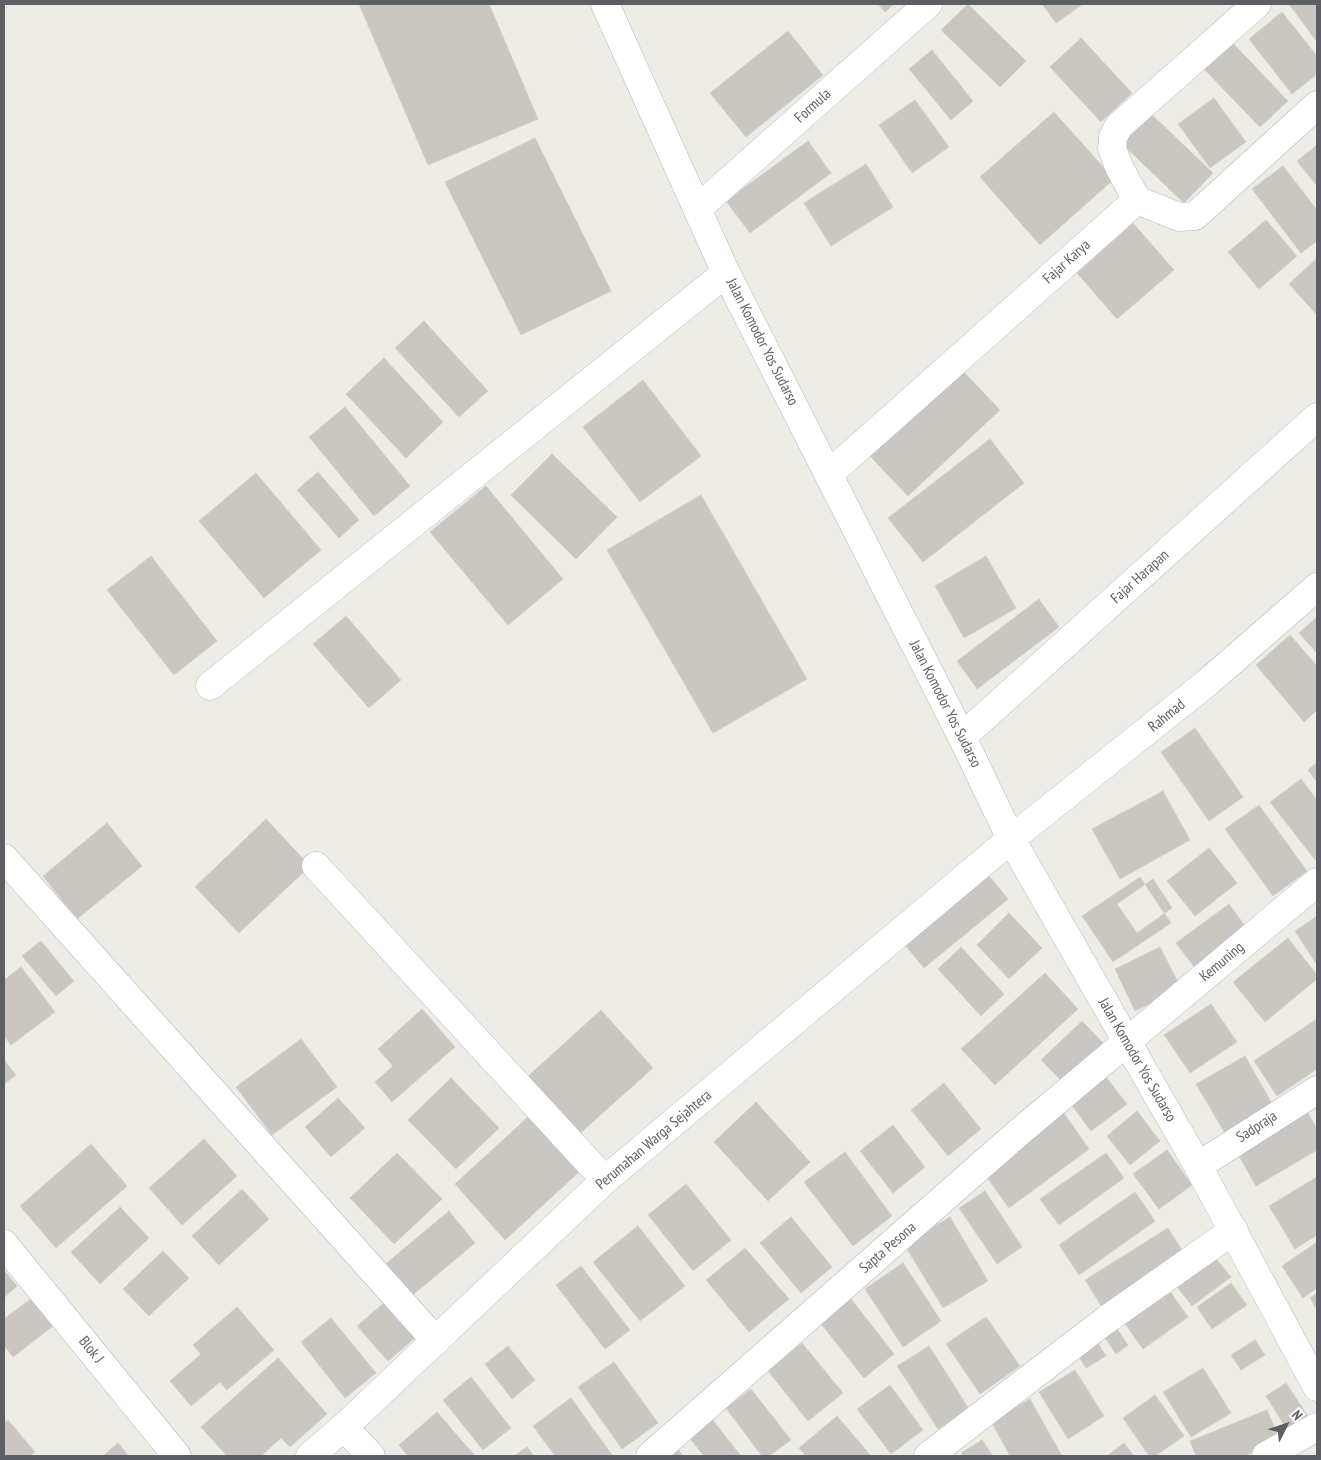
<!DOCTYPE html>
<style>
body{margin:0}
#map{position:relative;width:1321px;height:1460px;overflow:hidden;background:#eeede5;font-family:"PT Sans Narrow",sans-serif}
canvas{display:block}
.frame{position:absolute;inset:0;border:5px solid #5d5f65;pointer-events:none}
.north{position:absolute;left:1261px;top:1400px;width:50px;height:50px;-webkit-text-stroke:4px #fff;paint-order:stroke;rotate:49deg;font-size:14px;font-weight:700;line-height:20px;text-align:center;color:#5d5f65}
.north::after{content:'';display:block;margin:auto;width:18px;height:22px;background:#5d5f65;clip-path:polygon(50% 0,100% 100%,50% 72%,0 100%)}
</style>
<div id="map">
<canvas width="1321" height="1460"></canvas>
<div class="frame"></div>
<div class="north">N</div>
</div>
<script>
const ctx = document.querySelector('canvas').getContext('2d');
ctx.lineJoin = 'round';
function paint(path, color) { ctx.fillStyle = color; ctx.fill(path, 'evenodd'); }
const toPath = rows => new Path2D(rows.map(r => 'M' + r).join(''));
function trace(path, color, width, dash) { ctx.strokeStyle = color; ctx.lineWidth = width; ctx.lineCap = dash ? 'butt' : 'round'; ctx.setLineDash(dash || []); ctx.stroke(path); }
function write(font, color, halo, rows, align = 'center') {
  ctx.font = font + ' "PT Sans Narrow",sans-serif'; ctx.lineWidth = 4; ctx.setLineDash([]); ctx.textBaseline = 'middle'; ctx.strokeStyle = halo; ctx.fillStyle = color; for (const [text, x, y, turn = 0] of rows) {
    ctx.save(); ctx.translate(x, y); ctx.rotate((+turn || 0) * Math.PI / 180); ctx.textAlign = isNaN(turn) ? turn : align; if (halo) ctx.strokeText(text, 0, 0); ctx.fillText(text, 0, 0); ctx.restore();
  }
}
const building = toPath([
 [359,4,489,4,538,119,428,165,359,4],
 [878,4,894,4,885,12,878,4],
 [968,4,1026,61,1000,87,941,30,968,4],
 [1042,4,1083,4,1056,23,1042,4],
 [1289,4,1317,4,1317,42,1289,4],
 [1282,12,1317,56,1317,74,1292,94,1249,39,1282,12],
 [788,31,823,75,746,137,710,93,788,31],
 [1081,38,1132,93,1101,122,1050,67,1081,38],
 [1229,39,1288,101,1260,127,1201,66,1229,39],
 [932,50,973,101,951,120,909,69,932,50],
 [1214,98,1246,142,1210,168,1178,124,1214,98],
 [915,100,949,147,912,173,879,125,915,100],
 [1147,110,1213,173,1184,203,1119,141,1147,110],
 [1054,112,1114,179,1040,245,980,177,1054,112],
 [535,138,611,291,521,335,445,182,535,138],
 [808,141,831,173,750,233,726,201,808,141],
 [1317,145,1317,186,1297,161,1317,145],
 [866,164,893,207,831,246,804,203,866,164],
 [1283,166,1317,210,1317,241,1301,253,1252,189,1283,166],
 [1266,220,1297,256,1259,289,1228,252,1266,220],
 [1133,223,1174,270,1117,319,1077,273,1133,223],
 [1317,258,1317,315,1289,284,1317,258],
 [424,321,488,391,459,417,395,348,424,321],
 [384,358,443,422,406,458,346,394,384,358],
 [960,368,1000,410,908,496,869,455,960,368],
 [643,380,701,456,640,502,583,427,643,380],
 [345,407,410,486,374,516,309,437,345,407],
 [990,439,1024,483,923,562,888,518,990,439],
 [552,454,617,517,576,559,511,495,552,454],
 [318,472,359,520,339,538,297,490,318,472],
 [256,473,321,550,264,598,199,521,256,473],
 [486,486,563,579,508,625,430,532,486,486],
 [701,495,807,679,713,733,607,550,701,495],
 [151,556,217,641,174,675,107,590,151,556],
 [986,556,1016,608,964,638,935,586,986,556],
 [1039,599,1059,627,977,689,957,661,1039,599],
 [346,616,401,680,369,708,313,644,346,616],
 [1317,617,1317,653,1299,633,1317,617],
 [1290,635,1317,666,1317,710,1304,722,1256,665,1290,635],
 [1195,728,1243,797,1209,821,1161,752,1195,728],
 [1317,762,1317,782,1308,770,1317,762],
 [1301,779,1317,800,1316,861,1270,802,1301,779],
 [1163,791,1190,840,1120,879,1092,829,1163,791],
 [1259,805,1307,871,1273,896,1225,829,1259,805],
 [266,819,310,866,239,933,195,887,266,819],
 [107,823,142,866,77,919,43,876,107,823],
 [1209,848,1237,883,1195,916,1167,881,1209,848],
 [989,876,1008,899,924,968,905,945,989,876],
 [1140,877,1171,923,1113,962,1082,916,1140,877],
 [1153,879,1172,908,1137,933,1117,904,1153,879],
 [1229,904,1250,933,1198,972,1176,943,1229,904],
 [1009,913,1042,948,1009,979,977,945,1009,913],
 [1317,916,1317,965,1295,931,1317,916],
 [1288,938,1317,975,1317,979,1265,1022,1233,982,1288,938],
 [41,941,74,981,56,996,22,956,41,941],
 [961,947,1004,994,981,1016,938,969,961,947],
 [1160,947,1181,988,1135,1011,1115,969,1160,947],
 [21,967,55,1012,11,1045,4,1036,4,980,21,967],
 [1045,973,1078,1009,995,1085,961,1049,1045,973],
 [1211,1004,1237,1042,1190,1073,1164,1035,1211,1004],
 [422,1009,455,1047,392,1102,375,1082,393,1066,378,1049,422,1009],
 [601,1010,653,1068,577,1136,525,1079,601,1010],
 [1317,1019,1317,1069,1277,1096,1254,1061,1317,1019],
 [1082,1021,1105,1045,1064,1083,1041,1060,1082,1021],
 [301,1039,337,1087,272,1135,236,1087,301,1039],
 [1245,1056,1274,1107,1226,1135,1196,1084,1245,1056],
 [4,1060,16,1075,4,1084,4,1060],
 [1105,1076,1127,1104,1091,1131,1070,1103,1105,1076],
 [451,1078,499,1128,456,1169,408,1120,451,1078],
 [944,1083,981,1129,948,1156,911,1110,944,1083],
 [338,1098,365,1128,331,1157,305,1127,338,1098],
 [756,1102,810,1162,768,1201,714,1142,756,1102],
 [1306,1110,1317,1129,1317,1150,1256,1186,1236,1151,1306,1110],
 [1137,1111,1160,1141,1130,1165,1107,1136,1137,1111],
 [1063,1112,1089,1149,1009,1208,983,1172,1063,1112],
 [529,1116,579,1172,505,1240,455,1184,529,1116],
 [893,1125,925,1167,893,1193,860,1151,893,1125],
 [204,1139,237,1176,182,1225,149,1188,204,1139],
 [91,1144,127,1186,56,1248,20,1206,91,1144],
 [1167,1150,1192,1185,1159,1209,1133,1174,1167,1150],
 [845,1152,892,1216,853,1246,804,1182,845,1152],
 [397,1153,442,1199,394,1244,350,1198,397,1153],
 [1106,1153,1124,1178,1059,1225,1040,1199,1106,1153],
 [1317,1177,1317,1235,1295,1249,1269,1206,1317,1177],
 [686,1184,731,1240,693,1271,648,1215,686,1184],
 [242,1189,269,1219,219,1265,192,1236,242,1189],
 [985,1191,1022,1247,997,1264,959,1208,985,1191],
 [1135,1192,1155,1221,1079,1275,1059,1245,1135,1192],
 [120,1207,149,1238,100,1284,71,1252,120,1207],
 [449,1211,475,1243,409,1298,382,1267,449,1211],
 [791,1217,832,1267,801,1293,760,1243,791,1217],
 [950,1217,988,1281,943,1308,904,1244,950,1217],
 [638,1226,685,1286,640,1321,593,1262,638,1226],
 [1168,1228,1185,1255,1102,1307,1085,1280,1168,1228],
 [1317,1242,1317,1288,1303,1298,1282,1266,1317,1242],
 [745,1248,789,1299,749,1332,706,1280,745,1248],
 [163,1251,189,1278,149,1316,123,1289,163,1251],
 [1213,1255,1231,1277,1192,1306,1175,1284,1213,1255],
 [903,1263,941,1321,903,1347,865,1289,903,1263],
 [581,1266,630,1330,605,1349,556,1285,581,1266],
 [4,1270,17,1286,4,1298,4,1270],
 [1231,1283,1247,1305,1212,1329,1197,1307,1231,1283],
 [1167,1287,1188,1317,1143,1349,1121,1318,1167,1287],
 [1317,1293,1317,1310,1310,1298,1317,1293],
 [848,1295,894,1354,864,1378,818,1320,848,1295],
 [32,1298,53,1326,13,1357,4,1345,4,1319,32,1298],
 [385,1302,416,1337,388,1361,357,1326,385,1302],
 [237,1307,274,1350,227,1390,220,1382,191,1406,170,1381,201,1354,193,1345,237,1307],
 [986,1317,1020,1366,980,1394,946,1344,986,1317],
 [331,1318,376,1373,345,1398,301,1342,331,1318],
 [1113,1323,1128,1345,1116,1354,1101,1332,1113,1323],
 [1096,1340,1106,1356,1086,1368,1076,1352,1096,1340],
 [1255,1340,1265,1355,1241,1370,1231,1355,1255,1340],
 [802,1343,843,1393,808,1421,768,1371,802,1343],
 [508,1346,535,1380,512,1399,485,1364,508,1346],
 [929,1346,969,1409,938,1429,897,1366,929,1346],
 [278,1358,327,1414,290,1447,281,1438,261,1456,227,1456,201,1427,278,1358],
 [614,1362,658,1423,622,1449,578,1387,614,1362],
 [1203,1368,1231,1413,1191,1437,1163,1392,1203,1368],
 [1075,1370,1104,1416,1068,1439,1039,1392,1075,1370],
 [471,1377,511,1428,483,1450,443,1400,471,1377],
 [1286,1383,1309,1418,1288,1431,1266,1396,1286,1383],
 [890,1385,923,1430,891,1454,857,1409,890,1385],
 [751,1389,791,1440,769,1456,762,1456,726,1408,751,1389],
 [1155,1395,1184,1436,1155,1456,1149,1456,1123,1418,1155,1395],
 [571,1398,612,1455,611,1456,555,1456,533,1426,571,1398],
 [1030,1399,1062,1456,1010,1456,991,1421,1030,1399],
 [1267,1410,1280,1441,1244,1456,1196,1456,1190,1441,1267,1410],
 [437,1412,475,1456,408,1456,399,1445,437,1412],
 [707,1413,741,1456,704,1456,684,1431,707,1413],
 [837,1416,871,1456,806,1456,799,1448,837,1416],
 [8,1420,35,1452,30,1456,4,1456,4,1423,8,1420],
 [982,1440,993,1456,964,1456,961,1453,982,1440],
 [118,1443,129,1456,103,1456,118,1443],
 [1124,1443,1134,1456,1107,1456,1124,1443],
 [527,1447,534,1456,514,1456,527,1447],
 [677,1448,683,1456,666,1456,677,1448]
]);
paint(building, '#cac7c2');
trace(building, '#d3d0c3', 1);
const minor = toPath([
 [605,4,726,273,962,737,1011,839,1198,1166,1317,1387],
 [1137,200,1119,167,1112,148,1113,137,1119,126,1257,4],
 [697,209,928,4],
 [829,474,1137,200,1179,217,1195,216,1317,105],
 [210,686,726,273],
 [962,737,1317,417],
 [4,858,436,1341],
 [316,866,605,1180],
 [1198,1166,1317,1090],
 [4,1244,177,1456],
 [344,1427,371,1456],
 [310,1456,344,1427,605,1180,1011,839,1208,682,1317,587],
 [650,1456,1017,1134,1317,882],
 [928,1456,1106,1320,1234,1230],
 [1266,1456,1317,1427]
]);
trace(minor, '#b5b6bb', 29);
trace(minor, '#fff', 28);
write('15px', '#5d5f65', '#fff', [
 ["Formula",813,106,-42],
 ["Fajar Karya",1067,262,-42],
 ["Jalan Komodor Yos Sudarso",762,342,63],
 ["Fajar Harapan",1140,577,-42],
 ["Jalan Komodor Yos Sudarso",945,704,63],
 ["Rahmad",1167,716,-39],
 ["Kemuning",1222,962,-40],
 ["Jalan Komodor Yos Sudarso",1137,1060,60],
 ["Sadpraja",1257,1127,-33],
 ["Perumahan Warga Sejahtera",654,1140,-40],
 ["Sapta Pesona",888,1248,-41],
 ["Blok J",91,1350,51]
]);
</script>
